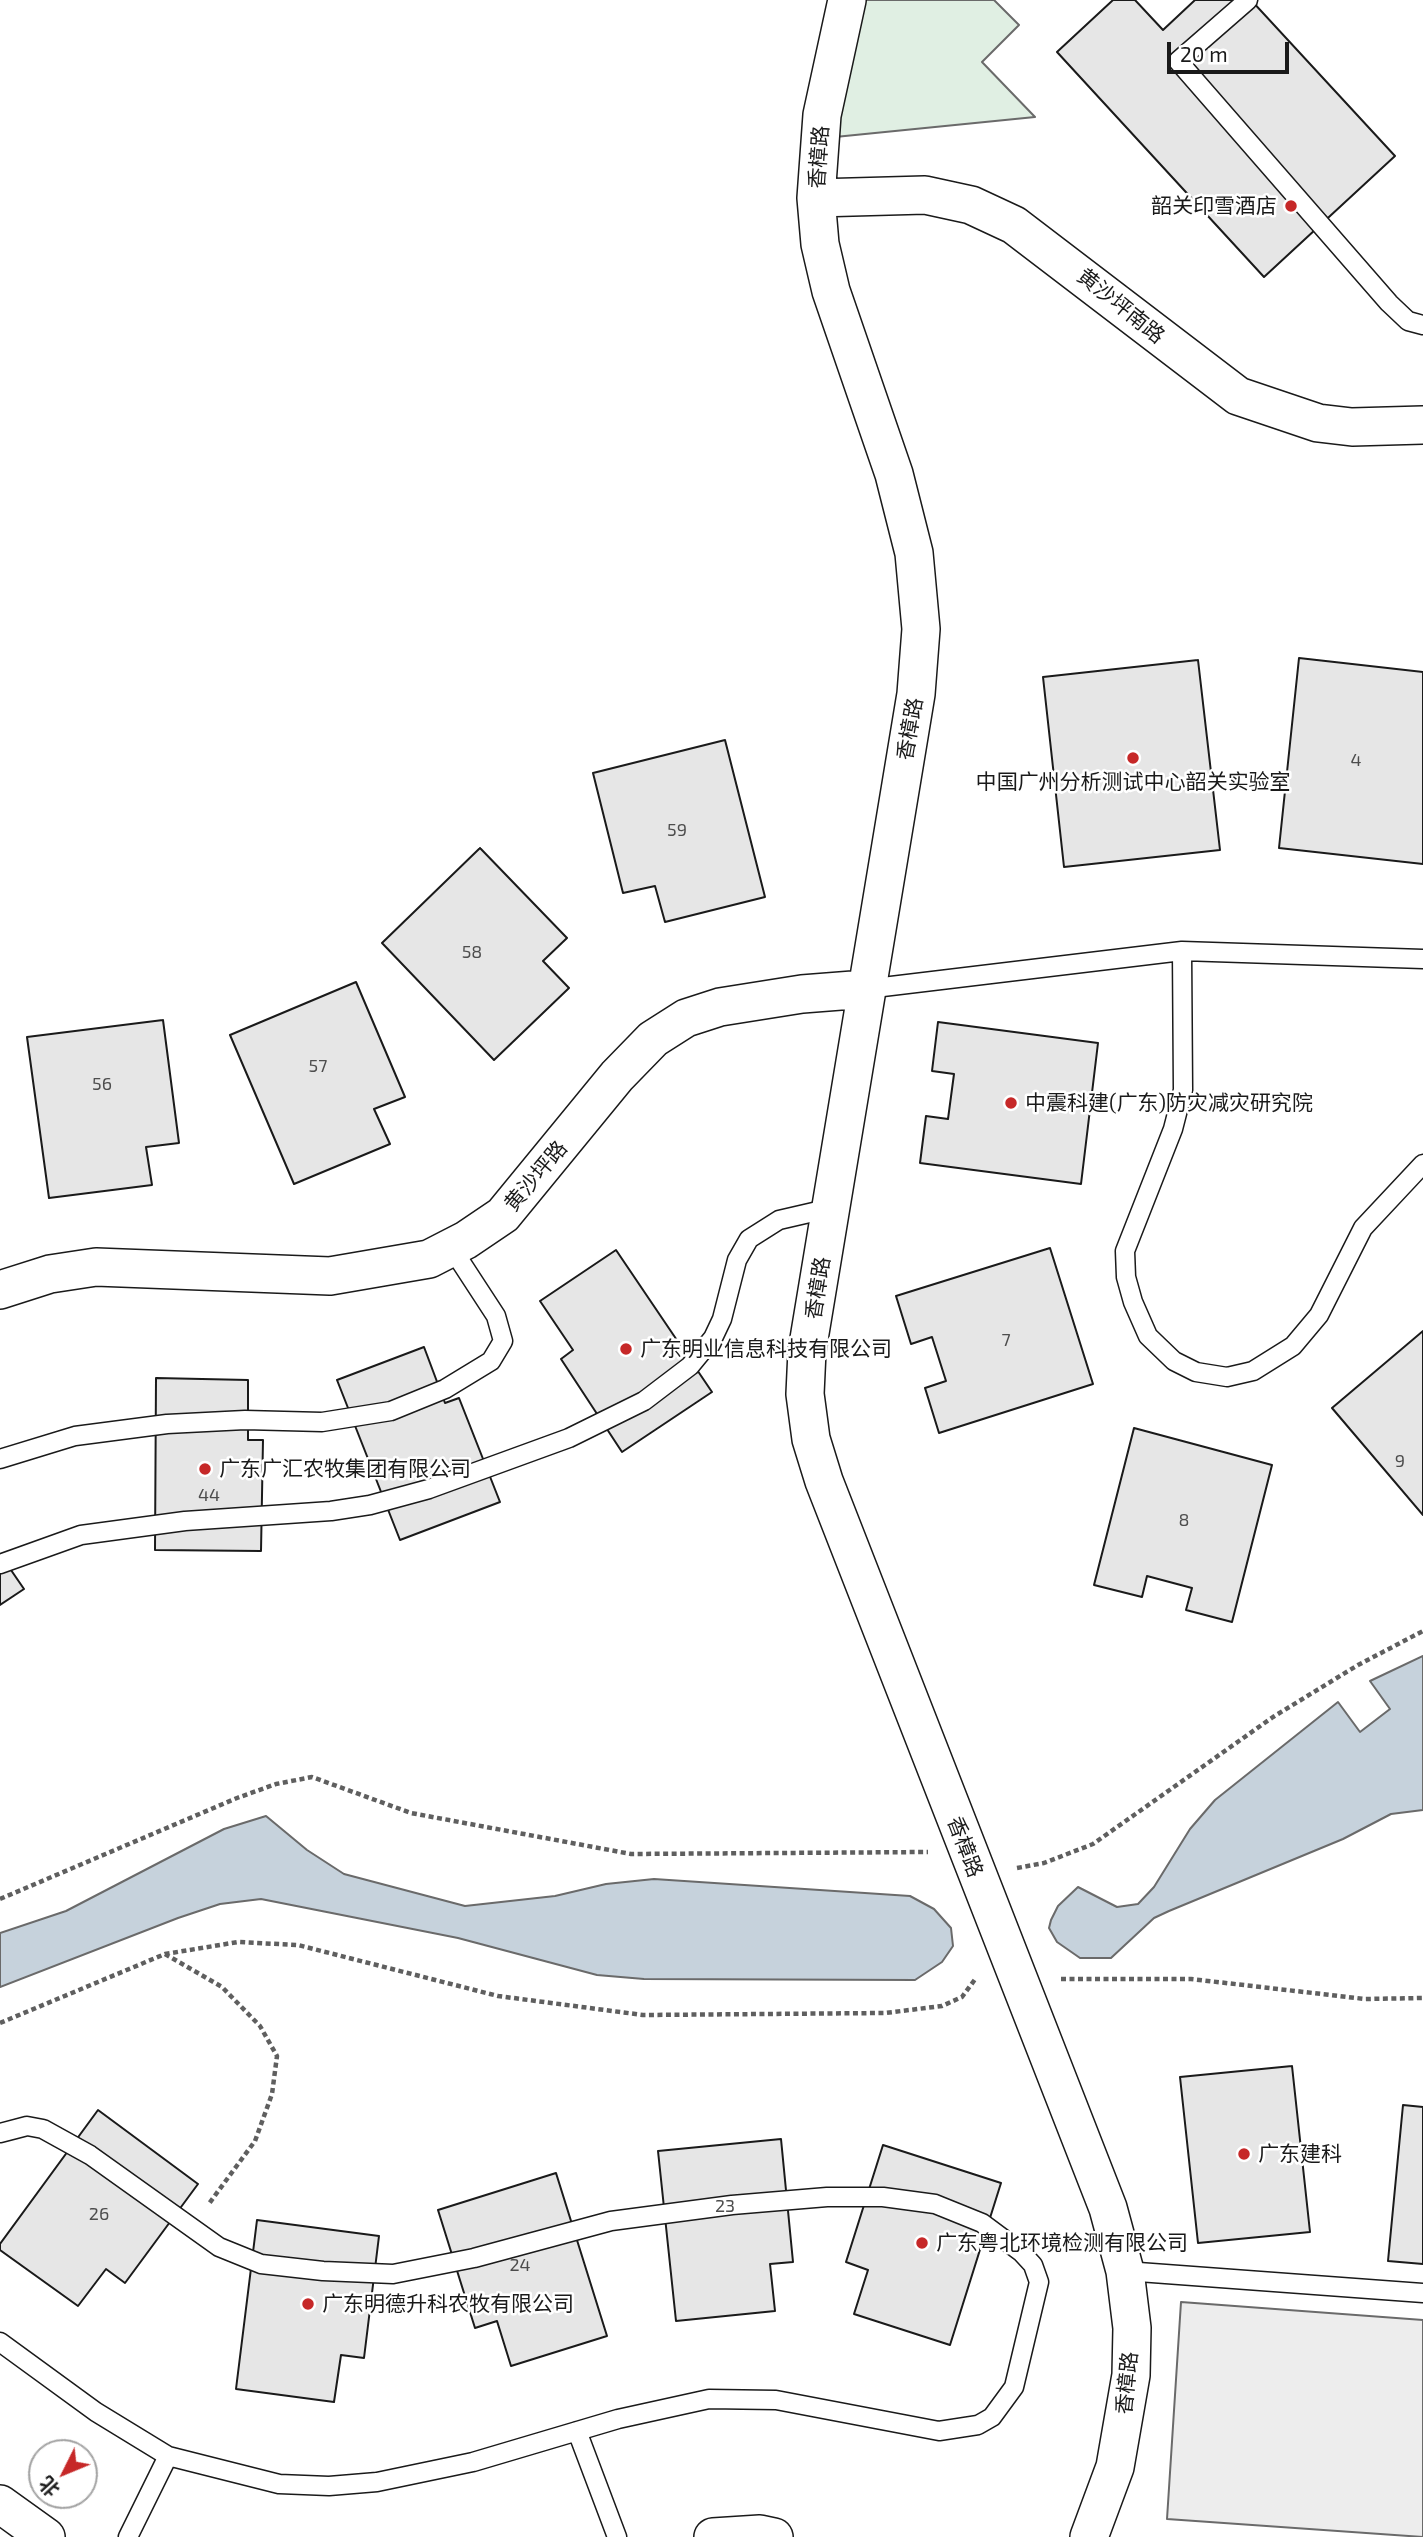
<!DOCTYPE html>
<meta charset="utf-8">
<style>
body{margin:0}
#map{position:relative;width:1423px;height:2537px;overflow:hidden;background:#fff;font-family:"Exo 2","Noto Sans SC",sans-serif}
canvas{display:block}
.north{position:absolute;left:28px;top:2439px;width:70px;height:70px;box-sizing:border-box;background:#fff;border:2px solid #a3a3a3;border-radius:50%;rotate:227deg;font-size:19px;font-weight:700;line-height:28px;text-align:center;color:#1a1a1a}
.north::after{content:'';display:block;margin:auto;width:24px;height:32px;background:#c62828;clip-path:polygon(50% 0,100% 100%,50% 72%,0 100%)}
.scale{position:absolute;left:1167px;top:42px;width:122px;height:32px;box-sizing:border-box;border:4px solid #1a1a1a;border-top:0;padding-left:9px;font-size:21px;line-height:24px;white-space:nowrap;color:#1a1a1a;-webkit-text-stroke:5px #fff;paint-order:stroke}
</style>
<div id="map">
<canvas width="1423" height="2537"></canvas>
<div class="north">北</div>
<div class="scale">20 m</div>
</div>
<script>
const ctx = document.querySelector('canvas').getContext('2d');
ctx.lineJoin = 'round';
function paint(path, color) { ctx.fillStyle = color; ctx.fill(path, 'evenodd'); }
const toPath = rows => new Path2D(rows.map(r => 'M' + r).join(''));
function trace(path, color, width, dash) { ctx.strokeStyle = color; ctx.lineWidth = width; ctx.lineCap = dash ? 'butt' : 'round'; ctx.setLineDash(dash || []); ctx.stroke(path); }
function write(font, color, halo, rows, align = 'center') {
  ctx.font = font + ' "Exo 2","Noto Sans SC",sans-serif'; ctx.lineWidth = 5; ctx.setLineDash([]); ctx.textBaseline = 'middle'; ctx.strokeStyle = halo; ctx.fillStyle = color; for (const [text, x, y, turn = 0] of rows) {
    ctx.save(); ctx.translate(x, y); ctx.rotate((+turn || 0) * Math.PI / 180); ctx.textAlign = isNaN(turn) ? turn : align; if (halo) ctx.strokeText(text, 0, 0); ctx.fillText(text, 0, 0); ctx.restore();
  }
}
const green = toPath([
 [865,0,994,0,1019,25,982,62,1035,117,835,137,849,55,865,0]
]);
paint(green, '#e0efe3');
trace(green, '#6a6a6a', 2);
const parking = toPath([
 [1181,2302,1423,2320,1423,2537,1167,2519,1181,2302]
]);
paint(parking, '#ededed');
trace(parking, '#6a6a6a', 2);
const water = toPath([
 [1423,1656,1423,1810,1391,1814,1343,1839,1169,1911,1154,1918,1111,1958,1080,1958,1057,1942,1049,1928,1051,1920,1058,1906,1078,1887,1117,1907,1138,1904,1154,1887,1190,1829,1215,1800,1338,1702,1360,1732,1390,1709,1370,1681,1423,1656],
 [266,1816,307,1850,344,1874,465,1906,555,1896,606,1884,654,1879,910,1896,934,1909,951,1928,953,1946,942,1962,915,1980,644,1979,597,1975,458,1938,261,1899,220,1904,178,1918,0,1987,0,1933,66,1911,224,1829,266,1816]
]);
paint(water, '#c6d2dc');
trace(water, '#6a6a6a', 2);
const building = toPath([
 [1113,0,1135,0,1163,30,1195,0,1251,0,1395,156,1264,277,1057,52,1113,0],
 [1299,658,1423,672,1423,864,1279,848,1299,658],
 [1198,660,1220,850,1064,867,1043,677,1198,660],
 [725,740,765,897,665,922,655,886,623,893,593,773,725,740],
 [480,848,567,938,543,961,569,988,494,1060,382,943,480,848],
 [356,982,405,1097,374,1109,390,1144,294,1184,230,1035,356,982],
 [163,1020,179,1143,146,1147,152,1185,49,1198,27,1037,163,1020],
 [938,1022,1098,1043,1081,1184,920,1163,926,1116,948,1119,954,1074,932,1071,938,1022],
 [1050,1248,1093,1384,939,1433,925,1388,946,1381,932,1337,911,1344,896,1296,1050,1248],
 [616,1250,712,1392,622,1452,561,1359,573,1350,540,1301,616,1250],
 [1423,1331,1423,1515,1332,1408,1423,1331],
 [424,1347,445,1403,459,1398,500,1502,400,1540,337,1380,424,1347],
 [156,1378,248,1380,248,1440,263,1440,261,1551,155,1550,156,1378],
 [1134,1428,1272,1465,1232,1622,1186,1610,1192,1588,1147,1576,1142,1597,1094,1585,1134,1428],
 [0,1554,24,1589,0,1605,0,1554],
 [1292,2066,1310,2232,1198,2243,1180,2077,1292,2066],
 [1403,2105,1423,2107,1423,2264,1388,2261,1403,2105],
 [98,2110,198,2184,125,2283,106,2269,78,2306,0,2250,0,2244,98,2110],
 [781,2139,793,2262,770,2264,775,2311,676,2321,658,2151,781,2139],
 [883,2145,1001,2183,950,2345,854,2314,868,2270,846,2262,883,2145],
 [556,2173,607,2336,511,2366,497,2321,475,2328,438,2210,556,2173],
 [257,2220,379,2236,364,2358,341,2355,334,2402,236,2389,257,2220]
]);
paint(building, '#e6e6e6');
trace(building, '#1a1a1a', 2);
const service = toPath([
 [1248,0,1178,61,1389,303,1408,321,1423,325],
 [1182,951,1183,1090,1173,1129,1125,1251,1126,1277,1133,1302,1148,1336,1174,1361,1196,1372,1227,1377,1253,1371,1293,1346,1319,1315,1363,1228,1423,1164],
 [866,989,1182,951,1423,959],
 [0,1459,75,1436,167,1424,245,1420,322,1422,391,1411,445,1389,491,1361,503,1341,496,1316,451,1247],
 [0,1564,81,1535,185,1521,331,1511,370,1505,429,1489,569,1438,644,1401,690,1366,713,1338,722,1319,737,1260,749,1239,779,1220,831,1208],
 [0,2133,27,2126,43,2129,90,2155,219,2247,261,2264,323,2271,393,2274,474,2258,611,2221,732,2205,827,2197,883,2197,935,2204,982,2223,1021,2252,1033,2265,1039,2282,1014,2387,992,2417,978,2425,939,2431,776,2400,709,2399,618,2419,473,2462,377,2482,329,2486,279,2484,168,2456,96,2412,0,2342],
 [1125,2271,1423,2293],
 [577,2431,617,2537],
 [128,2537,168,2456]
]);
const minor = toPath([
 [847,0,822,115,816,198,820,244,831,291,894,474,914,553,921,629,916,694,807,1351,805,1394,811,1439,824,1481,1108,2208,1125,2271,1132,2328,1131,2375,1115,2467,1089,2537],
 [816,198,925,195,971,205,1014,225,1238,396,1318,423,1352,427,1423,425],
 [0,1290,50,1274,96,1267,330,1276,429,1259,466,1240,503,1215,617,1076,653,1039,686,1018,720,1007,802,994,866,989],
 [0,2504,46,2537],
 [713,2537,760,2534,774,2537]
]);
trace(service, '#1a1a1a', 21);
trace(minor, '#1a1a1a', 40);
trace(toPath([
 [1017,1868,1044,1863,1093,1844,1273,1717,1358,1665,1423,1631],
 [0,1899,237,1798,276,1784,312,1777,411,1813,631,1854,928,1852],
 [165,1954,222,1987,260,2026,277,2056,272,2094,255,2141,208,2205],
 [1061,1979,1191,1979,1365,1999,1423,1998],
 [0,2023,165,1954,238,1942,298,1945,498,1996,643,2015,885,2013,942,2006,962,1997,976,1978]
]), '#5f5f5f', 4.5, [5, 3.5]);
trace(service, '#fff', 18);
trace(minor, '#fff', 37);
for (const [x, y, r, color] of [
 [1291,206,7,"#c62828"],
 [1133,758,7,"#c62828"],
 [1011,1103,7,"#c62828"],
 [626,1349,7,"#c62828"],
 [205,1469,7,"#c62828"],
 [1244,2154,7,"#c62828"],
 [922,2243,7,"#c62828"],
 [308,2304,7,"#c62828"]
]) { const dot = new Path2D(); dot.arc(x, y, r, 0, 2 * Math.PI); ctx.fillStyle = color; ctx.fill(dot); trace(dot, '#fff', 2.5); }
write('18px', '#4d4d4d', null, [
 ["4",1356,760],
 ["59",677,830],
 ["58",472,952],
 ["57",318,1066],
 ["56",102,1084],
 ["7",1006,1340],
 ["9",1400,1461],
 ["44",209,1495],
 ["8",1184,1520],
 ["23",725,2206],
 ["26",99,2214],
 ["24",520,2265]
]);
write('21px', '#1a1a1a', '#fff', [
 ["香樟路",819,157,-86],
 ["黄沙坪南路",1121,306,39],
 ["香樟路",910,729,-80],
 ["黄沙坪路",536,1176,-50],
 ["香樟路",818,1288,-81],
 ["香樟路",965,1847,69],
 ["香樟路",1127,2383,-84]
]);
write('21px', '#1a1a1a', '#fff', [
 ["韶关印雪酒店",1277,206,"right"],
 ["中国广州分析测试中心韶关实验室",1133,782,"center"],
 ["中震科建(广东)防灾减灾研究院",1025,1103],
 ["广东明业信息科技有限公司",640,1349],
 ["广东广汇农牧集团有限公司",219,1469],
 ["广东建科",1258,2154],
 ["广东粤北环境检测有限公司",936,2243],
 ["广东明德升科农牧有限公司",322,2304]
], 'left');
</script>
